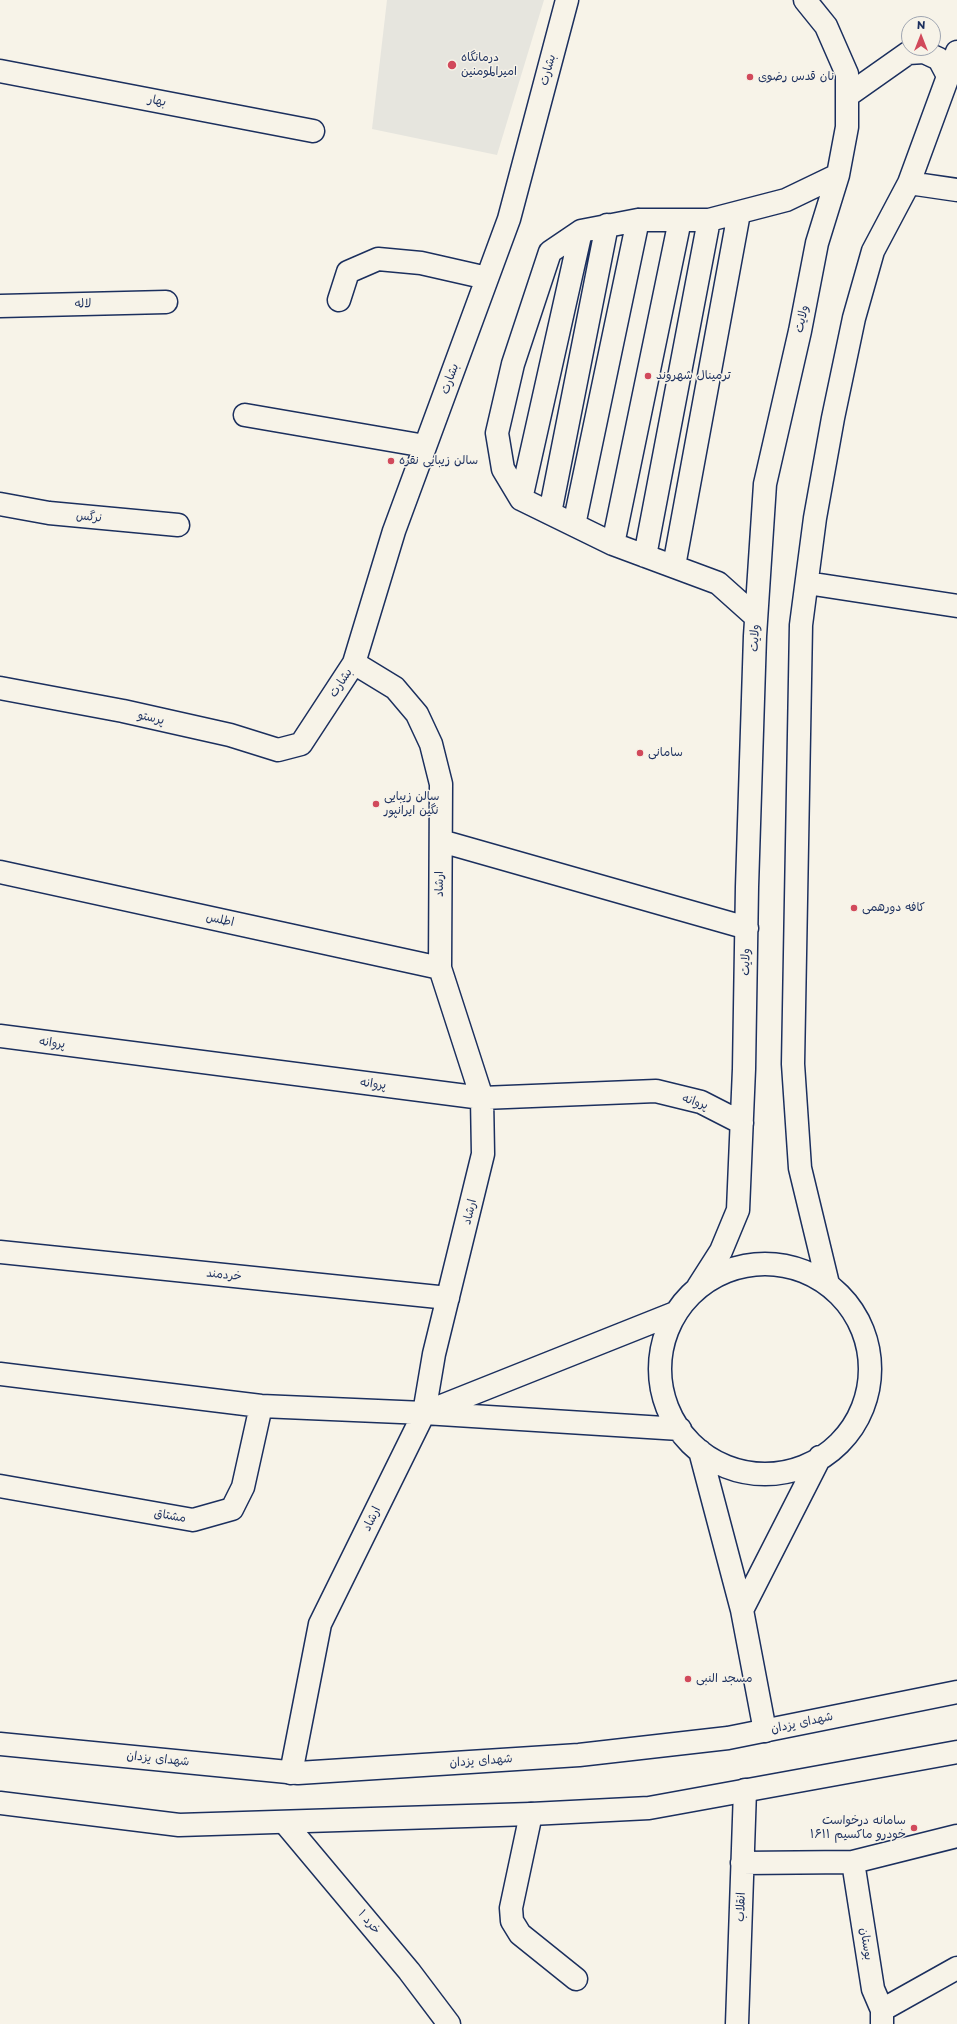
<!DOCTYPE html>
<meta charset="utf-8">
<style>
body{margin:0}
#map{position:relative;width:957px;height:2024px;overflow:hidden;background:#f7f3e8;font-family:"Playpen Sans",sans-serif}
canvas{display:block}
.north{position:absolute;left:901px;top:16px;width:40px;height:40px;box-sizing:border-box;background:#f7f3e8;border:1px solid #9fa5b1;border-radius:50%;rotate:0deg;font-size:11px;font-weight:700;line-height:16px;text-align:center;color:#1b2f5e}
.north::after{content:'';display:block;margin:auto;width:14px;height:18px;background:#d1495b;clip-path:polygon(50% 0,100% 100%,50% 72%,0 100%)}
</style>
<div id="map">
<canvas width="957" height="2024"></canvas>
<div class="north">N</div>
</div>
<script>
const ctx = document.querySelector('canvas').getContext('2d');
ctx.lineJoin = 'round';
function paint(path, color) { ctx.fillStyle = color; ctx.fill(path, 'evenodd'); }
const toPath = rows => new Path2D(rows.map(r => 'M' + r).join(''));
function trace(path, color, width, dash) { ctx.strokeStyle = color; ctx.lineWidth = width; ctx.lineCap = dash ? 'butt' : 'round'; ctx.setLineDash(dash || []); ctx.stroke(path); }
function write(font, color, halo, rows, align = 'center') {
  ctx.font = font + ' "Playpen Sans","Playpen Sans Arabic",sans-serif'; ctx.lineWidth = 3; ctx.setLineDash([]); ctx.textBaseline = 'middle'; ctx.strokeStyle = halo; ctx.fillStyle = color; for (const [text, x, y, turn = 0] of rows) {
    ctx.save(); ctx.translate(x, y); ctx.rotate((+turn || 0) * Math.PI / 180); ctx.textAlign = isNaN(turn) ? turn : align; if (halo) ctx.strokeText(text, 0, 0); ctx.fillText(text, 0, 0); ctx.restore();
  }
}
paint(toPath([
 [387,0,544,0,497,155,372,129]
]), '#e6e5de');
const minor = toPath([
 [0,71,313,131],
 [847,96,908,53,924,52,939,59,948,76],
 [909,183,957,190],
 [339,300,348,272,378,259,421,263,487,278],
 [0,306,166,302],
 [245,415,425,446],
 [521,499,581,231],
 [0,504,49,513,178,525],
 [550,513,607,225],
 [574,525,638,220],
 [613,544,680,220],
 [645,556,709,220],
 [674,566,739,213],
 [807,583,957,606],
 [756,617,718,583,613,544,521,499,503,469,497,433,513,364,550,252,581,231,638,220,709,220,786,200,838,175],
 [0,688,123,711,230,735,278,750,301,744,354,663,394,531,509,219,567,0],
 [441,841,747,928],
 [0,872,440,968],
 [0,1036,482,1098,656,1091,701,1102,742,1123],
 [0,1252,448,1298],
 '660 1369a105 105 0 1 1 210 0a105 105 0 1 1-210 0Z',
 [828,1284,800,1168,793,1064,801,625,815,518,833,418,854,318,873,251,909,183,957,52],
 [698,1287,721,1251,738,1210,744,1069,747,887,755,636,765,484,800,331,817,243,838,175,847,127,847,74,826,26,805,0],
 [0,1374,261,1406,424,1413,680,1429],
 [429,1411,675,1313],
 [700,1451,742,1610,820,1457],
 [0,1486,193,1520,232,1509,243,1487,261,1406],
 [742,1610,765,1731],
 [291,1773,320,1624,424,1413,434,1354,483,1154,482,1098,440,968,441,784,431,744,417,714,395,688,354,663],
 [531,1814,511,1908,512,1921,520,1934,576,1979],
 [285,1823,409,1971,449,2024],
 [853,1862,873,1989,882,2010,882,2024],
 [742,1863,853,1862,957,1836],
 [882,2010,957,1968],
 [737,2024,745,1790]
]);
const major = toPath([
 [0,1744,298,1773,579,1755,728,1738,957,1692],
 [0,1803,179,1825,531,1814,649,1808,957,1752]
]);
trace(minor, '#1b2f5e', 25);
trace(major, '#1b2f5e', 25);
trace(minor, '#f7f3e8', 22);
trace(major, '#f7f3e8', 22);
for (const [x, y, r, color] of [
 [452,65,5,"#d1495b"],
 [750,77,4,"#d1495b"],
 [648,376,4,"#d1495b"],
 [391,461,4,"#d1495b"],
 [640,753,4,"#d1495b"],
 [376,804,4,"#d1495b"],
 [854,908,4,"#d1495b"],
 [688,1679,4,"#d1495b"],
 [914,1828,4,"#d1495b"]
]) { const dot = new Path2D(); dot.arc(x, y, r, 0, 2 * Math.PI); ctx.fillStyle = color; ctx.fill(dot); trace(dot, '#f7f3e8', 1.5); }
write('12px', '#1b2f5e', '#f7f3e8', [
 ["درمانگاه",461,58],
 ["امیرالمومنین",461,72],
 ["نان قدس رضوی",758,77],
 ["ترمینال شهروند",656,376],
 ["سالن زیبایی نقره",399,461],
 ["سامانی",648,753],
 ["سالن زیبایی",384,797],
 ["نگین ایرانپور",384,811],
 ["کافه دورهمی",862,908],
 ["مسجد النبی",696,1679],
 ["سامانه درخواست",906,1821,"right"],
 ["خودرو ماکسیم ۱۶۱۱",906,1835,"right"]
], 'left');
write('12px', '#1b2f5e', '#f7f3e8', [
 ["بشارت",548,70,-75],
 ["بهار",157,101,11],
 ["لاله",83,304,-1],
 ["ولایت",802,319,-78],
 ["بشارت",450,379,-70],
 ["نرگس",89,517,6],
 ["ولایت",755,638,-87],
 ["بشارت",341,683,-57],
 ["پرستو",151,718,13],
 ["ارشاد",440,884,-90],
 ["اطلس",220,920,12],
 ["ولایت",746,962,-89],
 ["پروانه",52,1043,7],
 ["پروانه",373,1084,7],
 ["پروانه",695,1102,18],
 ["ارشاد",470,1212,-76],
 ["خردمند",224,1275,6],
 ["مشتاق",170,1516,10],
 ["ارشاد",372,1519,-64],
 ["شهدای یزدان",802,1723,-12],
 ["شهدای یزدان",158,1759,6],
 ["شهدای یزدان",481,1761,-4],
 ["انقلاب",741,1907,-88],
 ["خرد ۱",369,1922,50],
 ["بوستان",866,1944,81]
]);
</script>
